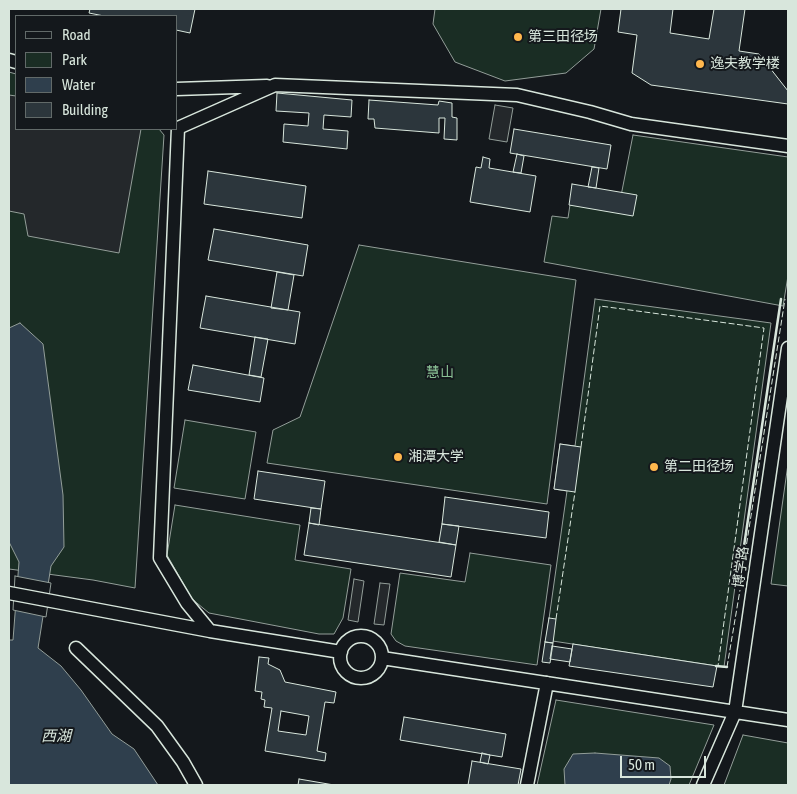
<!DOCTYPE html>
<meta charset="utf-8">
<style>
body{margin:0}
#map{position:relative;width:797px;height:794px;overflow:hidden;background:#14181c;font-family:"Asap Condensed",sans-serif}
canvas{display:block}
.frame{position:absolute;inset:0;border:10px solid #d8e6dc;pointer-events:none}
.legend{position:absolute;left:15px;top:15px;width:162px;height:115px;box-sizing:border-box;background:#14181c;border:1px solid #626a69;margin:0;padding:6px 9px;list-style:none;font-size:15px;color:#d8e6dc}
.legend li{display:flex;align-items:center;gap:10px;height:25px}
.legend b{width:25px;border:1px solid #626a69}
.scale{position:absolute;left:620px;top:756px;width:86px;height:22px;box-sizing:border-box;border:2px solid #d8e6dc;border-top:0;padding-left:6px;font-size:15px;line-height:18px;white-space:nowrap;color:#d8e6dc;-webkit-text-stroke:4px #14181c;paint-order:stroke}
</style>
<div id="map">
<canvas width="797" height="794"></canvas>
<div class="frame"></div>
<ul class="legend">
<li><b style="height:6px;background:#14181c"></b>Road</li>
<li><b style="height:14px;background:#1a2d24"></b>Park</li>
<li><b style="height:14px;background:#2f3f4d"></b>Water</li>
<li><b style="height:14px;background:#2c363c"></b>Building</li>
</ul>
<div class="scale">50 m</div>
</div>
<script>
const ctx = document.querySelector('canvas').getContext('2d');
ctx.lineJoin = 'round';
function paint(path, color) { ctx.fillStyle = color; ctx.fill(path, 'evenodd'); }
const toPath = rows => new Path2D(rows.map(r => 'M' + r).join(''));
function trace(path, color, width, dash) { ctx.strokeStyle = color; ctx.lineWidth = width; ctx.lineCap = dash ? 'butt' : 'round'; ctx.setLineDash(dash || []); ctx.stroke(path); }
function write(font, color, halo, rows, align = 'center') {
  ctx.font = font + ' "Asap Condensed","Noto Sans SC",sans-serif'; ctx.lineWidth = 4; ctx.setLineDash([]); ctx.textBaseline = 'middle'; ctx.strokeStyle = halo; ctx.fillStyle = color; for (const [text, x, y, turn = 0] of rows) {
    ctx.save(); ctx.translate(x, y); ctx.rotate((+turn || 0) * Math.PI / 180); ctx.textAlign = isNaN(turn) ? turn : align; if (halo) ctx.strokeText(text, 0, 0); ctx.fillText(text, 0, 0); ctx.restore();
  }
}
const green = toPath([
 [435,9,601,9,594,49,566,73,505,81,455,62,433,24,435,9],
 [9,72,16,74,16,129,159,129,164,135,135,588,93,580,9,569,9,72],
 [633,135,788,157,788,276,783,306,544,262,552,216,568,218,571,198,619,206,633,135],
 [359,245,576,280,547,504,267,463,273,430,300,417,359,245],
 [595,299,771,323,724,667,546,640,567,491,554,489,560,444,575,446,595,299],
 [185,420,256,432,245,499,174,488,185,420],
 [788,464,788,586,771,584,788,464],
 [175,505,300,525,295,560,351,569,343,618,334,634,319,634,209,613,192,599,167,555,175,505],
 [470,553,551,565,537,665,405,646,396,641,391,634,400,573,465,582,470,553],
 [556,700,714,725,689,785,537,785,556,700],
 [743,735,788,743,788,785,724,785,743,735]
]);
paint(green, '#1a2d24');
trace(green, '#939e99', 1);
const parking = toPath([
 [9,95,16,96,16,129,141,129,119,253,28,236,24,214,9,211,9,95],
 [495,105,513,108,507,142,489,139,495,105],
 [354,579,364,581,358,622,348,620,354,579],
 [380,583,390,584,384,625,374,624,380,583]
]);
paint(parking, '#24282b');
trace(parking, '#939e99', 1);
const water = toPath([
 [20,323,43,344,63,495,64,547,51,566,38,648,61,666,81,690,112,734,134,749,158,785,9,785,9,640,13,640,19,562,9,542,9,328,20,323],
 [595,753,659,758,670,766,671,779,669,785,565,785,564,769,573,754,595,753]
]);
paint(water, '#2f3f4d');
trace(water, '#939e99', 1);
const pier = toPath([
 [15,576,51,583,46,617,13,610,15,576]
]);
paint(pier, '#14181c');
trace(pier, '#939e99', 1);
const building = toPath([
 [90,9,195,9,190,33,176,30,176,16,104,16,89,13,90,9],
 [621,9,673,9,670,33,709,39,714,9,745,9,739,51,759,54,788,91,788,104,651,85,632,73,637,35,618,32,621,9],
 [277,93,352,100,351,117,324,115,323,129,348,131,347,149,283,142,284,124,308,126,309,113,276,111,277,93],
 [369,100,438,105,439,101,452,103,452,117,457,118,457,140,444,139,445,118,439,118,439,133,375,128,374,119,368,119,369,100],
 [514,129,611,145,607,169,510,153,514,129],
 [517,154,524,156,521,173,513,172,517,154],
 [483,157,490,159,489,168,536,176,530,212,470,202,476,167,481,168,483,157],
 [592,167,599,168,596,188,588,187,592,167],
 [208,171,306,186,302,218,204,204,208,171],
 [572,184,637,195,633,216,569,205,572,184],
 [214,229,308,245,303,276,208,260,214,229],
 [277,272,294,275,288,310,271,308,277,272],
 [206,296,300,312,295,344,200,328,206,296],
 [255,337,268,339,261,377,249,375,255,337],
 [193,365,264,378,260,402,188,390,193,365],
 [560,444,581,447,575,492,554,489,560,444],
 [258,471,325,481,321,509,254,499,258,471],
 [445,497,549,512,546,538,442,524,445,497],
 [311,508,321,509,319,525,309,523,311,508],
 [309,523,456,545,451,577,304,555,309,523],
 [442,524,459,526,456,545,439,542,442,524],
 [549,618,556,619,553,643,545,642,549,618],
 [545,642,553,643,550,663,542,662,545,642],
 [573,644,717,666,713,687,569,666,573,644],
 [552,646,572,649,570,662,550,659,552,646],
 [259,657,269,658,268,664,280,670,285,682,336,692,334,703,325,702,317,751,326,753,325,761,265,751,272,708,264,707,265,700,261,699,262,692,255,691,259,657],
 [281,711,309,716,306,735,278,731,281,711],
 [404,717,506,734,502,757,400,740,404,717],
 [482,753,490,755,488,764,480,762,482,753],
 [472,761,521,769,518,785,468,785,472,761],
 [299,779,334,785,298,785,299,779]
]);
paint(building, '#2c363c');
trace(building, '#d8e6dc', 1);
const minor = toPath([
 [9,60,16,62],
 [176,89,267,86],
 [9,593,210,631],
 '340 657a21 21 0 1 1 42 0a21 21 0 1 1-42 0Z',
 [76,648,157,726,183,762,196,785],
 [341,652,210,631,187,603,160,558,178,128,275,85,517,95,590,112,631,124,788,146],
 [382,658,788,720],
 [527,785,547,683],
 [703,785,735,712,788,348]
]);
trace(minor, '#d8e6dc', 15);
trace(minor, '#14181c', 12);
trace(toPath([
 [581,447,600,306,764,328,718,666],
 [740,586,785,299],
 [556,619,575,492],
 [727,667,740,590]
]), '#d8e6dc', 1, [6, 2.5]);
trace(toPath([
 [738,586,781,299],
 [716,666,727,667]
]), '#d8e6dc', 2.5);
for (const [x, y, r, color] of [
 [518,37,5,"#ffb74d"],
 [700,64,5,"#ffb74d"],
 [398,457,5,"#ffb74d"],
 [654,467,5,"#ffb74d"]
]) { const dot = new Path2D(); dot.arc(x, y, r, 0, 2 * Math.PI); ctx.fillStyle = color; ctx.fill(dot); trace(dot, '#14181c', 2); }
write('14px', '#d8e6dc', '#14181c', [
 ["第三田径场",528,37],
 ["逸夫教学楼",710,64],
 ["湘潭大学",408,457],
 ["第二田径场",664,467]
], 'left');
write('14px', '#8ac095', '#14181c', [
 ["慧山",440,373]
]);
write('14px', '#d8e6dc', '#14181c', [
 ["博学路",741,567,-82]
]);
write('italic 15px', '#d8e6dc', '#14181c', [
 ["西湖",56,736]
]);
</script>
